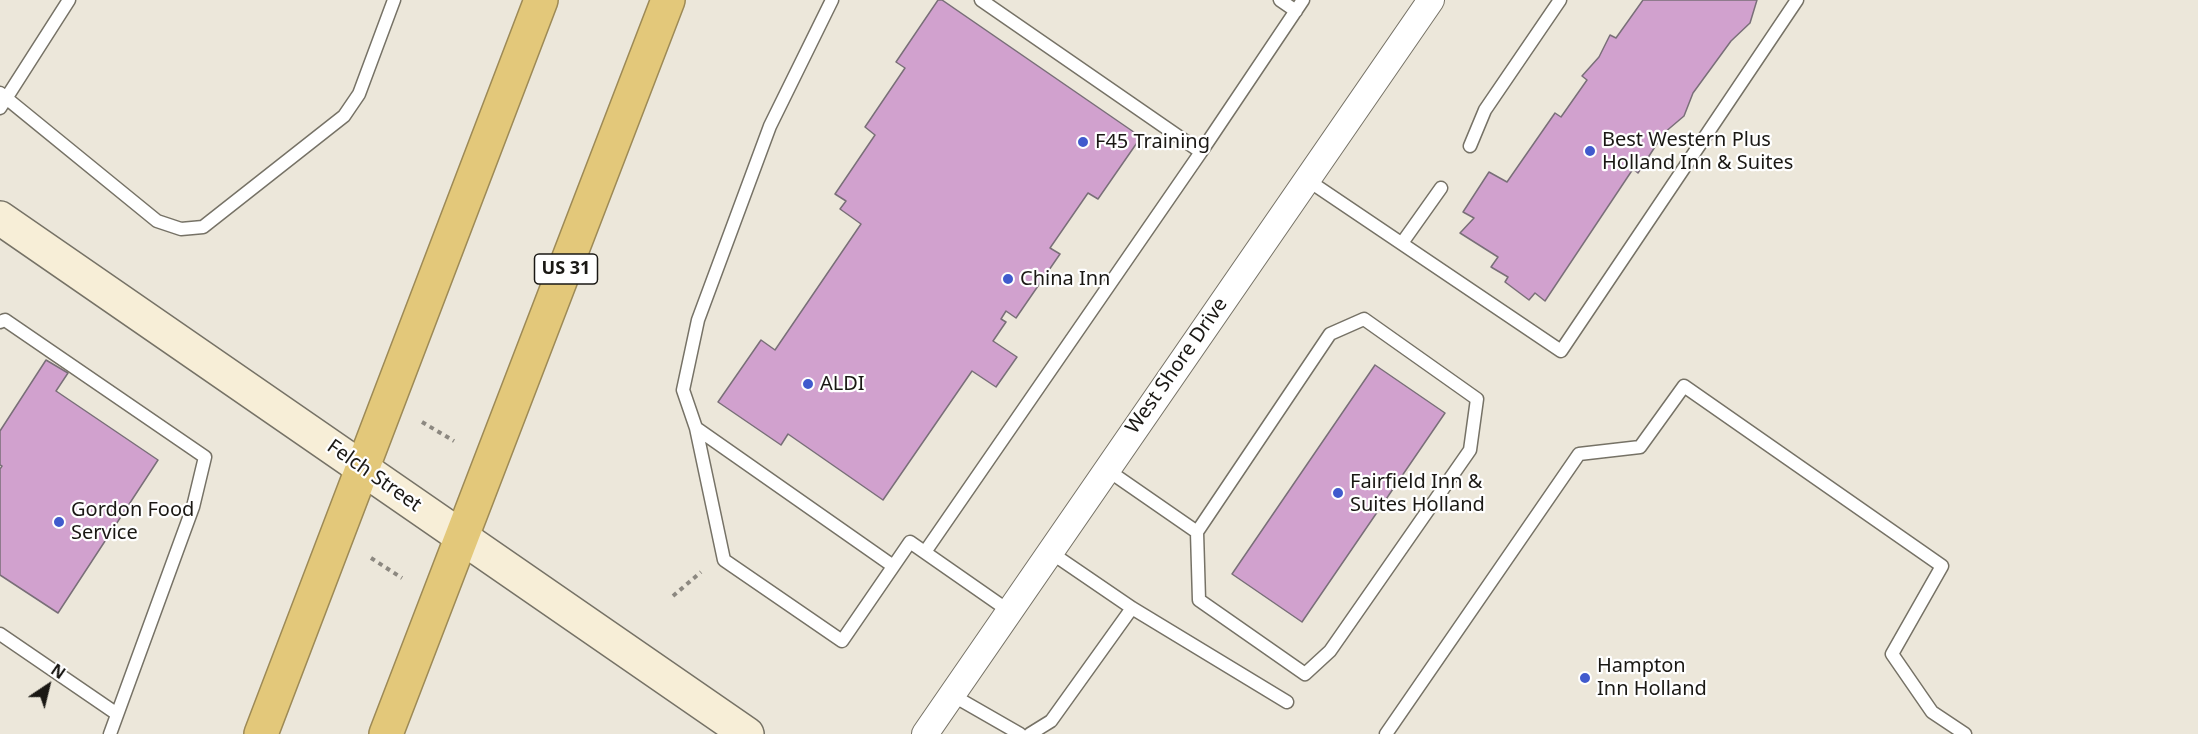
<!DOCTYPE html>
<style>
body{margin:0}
#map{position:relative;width:2198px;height:734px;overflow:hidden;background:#ece7da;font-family:"Noto Sans",sans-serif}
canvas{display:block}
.north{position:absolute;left:18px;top:656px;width:60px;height:60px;-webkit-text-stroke:4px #fff;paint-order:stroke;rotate:35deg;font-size:16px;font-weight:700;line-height:24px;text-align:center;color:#1a1814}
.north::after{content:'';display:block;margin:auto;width:21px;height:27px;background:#1a1814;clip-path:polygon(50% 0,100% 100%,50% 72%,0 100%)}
</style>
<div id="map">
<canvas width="2198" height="734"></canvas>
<div class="north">N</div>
</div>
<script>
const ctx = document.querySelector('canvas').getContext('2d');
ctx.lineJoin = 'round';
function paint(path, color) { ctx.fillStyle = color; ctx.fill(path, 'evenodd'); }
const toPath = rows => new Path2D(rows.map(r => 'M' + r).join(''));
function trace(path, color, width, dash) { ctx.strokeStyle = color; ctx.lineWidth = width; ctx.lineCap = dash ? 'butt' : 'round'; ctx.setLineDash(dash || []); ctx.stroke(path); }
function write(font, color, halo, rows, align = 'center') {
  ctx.font = font + ' "Noto Sans",sans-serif'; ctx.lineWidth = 4.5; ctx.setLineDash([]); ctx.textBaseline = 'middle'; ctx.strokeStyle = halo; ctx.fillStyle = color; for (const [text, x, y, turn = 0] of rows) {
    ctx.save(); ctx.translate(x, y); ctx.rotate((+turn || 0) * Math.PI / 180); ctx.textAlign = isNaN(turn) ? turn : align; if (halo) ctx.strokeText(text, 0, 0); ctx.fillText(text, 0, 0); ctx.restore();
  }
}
const building = toPath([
 [938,0,942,0,1141,137,1098,199,1088,193,1050,248,1060,254,1016,318,1006,311,1001,319,1006,322,993,341,1017,357,996,387,972,371,883,500,788,434,781,445,718,402,761,340,775,350,861,224,840,209,846,201,835,194,875,135,865,127,905,68,896,62,938,0],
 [1643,0,1757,0,1750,23,1731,41,1693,93,1684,116,1664,133,1638,173,1633,169,1545,301,1535,293,1529,300,1505,282,1508,277,1491,267,1498,257,1460,233,1474,218,1463,212,1489,172,1507,182,1555,113,1561,117,1587,80,1582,76,1599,57,1610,35,1616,38,1643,0],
 [46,360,68,373,56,391,158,460,58,613,0,575,0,469,2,466,0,465,0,431,46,360],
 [1375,365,1445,413,1302,622,1232,574,1375,365]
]);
paint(building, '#d1a1ce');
trace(building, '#796f78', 1.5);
const lane = toPath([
 [832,0,770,126,698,320,683,390,696,428,724,560,842,641,910,542,1009,611],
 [1280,0,1296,11],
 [0,93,157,221,181,229,203,227,344,116,359,94,394,0],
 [0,108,69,0],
 [1470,146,1485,110,1560,0],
 [1201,152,1303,0],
 [1306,179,1561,351,1797,0],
 [1402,243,1441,188],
 [0,322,5,320,205,457,193,507,110,734],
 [696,428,893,566],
 [1106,469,1197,532,1199,600,1305,674,1330,651,1470,450,1477,399,1364,319,1330,334,1197,532],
 [925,552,1201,152,981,0],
 [1050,552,1132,608,1287,702],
 [0,634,117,714],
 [952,695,1020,734],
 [1030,734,1051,721,1132,608],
 [1386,734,1579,454,1640,447,1684,386,1942,566,1892,654,1932,712,1965,734]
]);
const street = toPath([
 [925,734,1431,0]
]);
const secondary = toPath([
 [0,218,747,734]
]);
const highway = toPath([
 [261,734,541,0],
 [386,734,668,0]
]);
trace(lane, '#767266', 15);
trace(street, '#767266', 28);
trace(secondary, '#767266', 36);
trace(highway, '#9d8a56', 36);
trace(toPath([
 [422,422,454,441],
 [371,558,402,578],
 [673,596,701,572]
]), '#8c8880', 4, [4.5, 4.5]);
trace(lane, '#fff', 12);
trace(street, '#fff', 26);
trace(secondary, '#f7eed7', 33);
trace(highway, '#e3c87a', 33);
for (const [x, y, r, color] of [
 [1083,142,6,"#405acd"],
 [1590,151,6,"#405acd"],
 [1008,279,6,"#405acd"],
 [808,384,6,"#405acd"],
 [1338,493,6,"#405acd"],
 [59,522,6,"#405acd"],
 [1585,678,6,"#405acd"]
]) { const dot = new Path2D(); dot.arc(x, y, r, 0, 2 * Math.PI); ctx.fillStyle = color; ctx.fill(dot); trace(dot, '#fff', 2); }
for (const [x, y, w] of [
 [566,269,63]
]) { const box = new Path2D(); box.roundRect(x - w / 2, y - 15, w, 30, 4.5); ctx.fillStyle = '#fff'; ctx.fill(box); trace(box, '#1a1814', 1.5); }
write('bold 18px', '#1a1814', null, [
 ["US 31",566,269]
]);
write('20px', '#1a1814', '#fff', [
 ["Best Western Plus",1602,140],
 ["Holland Inn & Suites",1602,163],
 ["F45 Training",1095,142],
 ["China Inn",1020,279],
 ["ALDI",820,384],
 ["Fairfield Inn &",1350,482],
 ["Suites Holland",1350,505],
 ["Gordon Food",71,510],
 ["Service",71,533],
 ["Hampton",1597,666],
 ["Inn Holland",1597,689]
], 'left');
write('20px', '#1a1814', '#fff', [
 ["West Shore Drive",1177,366,-55],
 ["Felch Street",374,476,35]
]);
</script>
